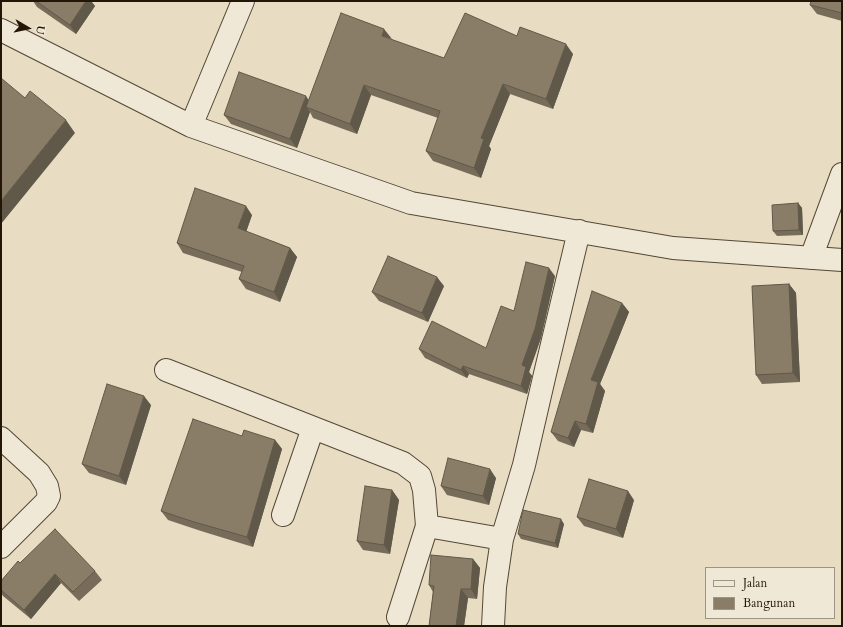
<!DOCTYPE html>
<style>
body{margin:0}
#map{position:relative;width:843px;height:627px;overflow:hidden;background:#e8dcc2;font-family:Cardo,serif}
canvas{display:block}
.frame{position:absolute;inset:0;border:2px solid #231606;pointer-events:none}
.legend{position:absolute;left:705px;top:567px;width:130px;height:52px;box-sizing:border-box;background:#f0e8d7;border:1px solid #9e9483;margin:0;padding:5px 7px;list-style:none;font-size:12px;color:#231606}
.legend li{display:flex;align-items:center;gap:8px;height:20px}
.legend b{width:20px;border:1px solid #9e9483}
.north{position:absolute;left:8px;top:8px;width:40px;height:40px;-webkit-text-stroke:3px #f0e8d7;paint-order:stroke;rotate:99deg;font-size:11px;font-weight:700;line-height:16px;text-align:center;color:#231606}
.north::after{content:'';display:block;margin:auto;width:14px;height:18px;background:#231606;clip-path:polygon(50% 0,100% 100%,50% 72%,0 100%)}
</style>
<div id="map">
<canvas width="843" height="627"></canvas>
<div class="frame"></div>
<ul class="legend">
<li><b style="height:5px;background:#f0e8d7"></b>Jalan</li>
<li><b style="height:11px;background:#897d68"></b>Bangunan</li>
</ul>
<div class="north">U</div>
</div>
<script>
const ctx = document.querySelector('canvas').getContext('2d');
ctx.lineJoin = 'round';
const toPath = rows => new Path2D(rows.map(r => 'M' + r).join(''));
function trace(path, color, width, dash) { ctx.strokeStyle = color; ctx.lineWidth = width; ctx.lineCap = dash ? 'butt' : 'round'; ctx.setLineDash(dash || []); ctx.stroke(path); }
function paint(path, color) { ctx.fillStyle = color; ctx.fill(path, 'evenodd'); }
const minor = toPath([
 [1,30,191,126,411,203,673,248,842,260],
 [191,126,243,1],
 [811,258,842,174],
 [166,370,403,463,420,476,424,490,427,526,502,539],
 [1,438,39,473,47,486,49,496,46,502,1,547],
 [283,515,313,428],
 [398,617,427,526],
 [493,626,495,587,502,539,524,465,544,378,579,231]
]);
trace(minor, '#544835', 24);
trace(minor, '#f0e8d7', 22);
paint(toPath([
 [33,1,91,1,95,6,76,34,37,7],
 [842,1,842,21,817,14,810,5],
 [517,36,573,54,553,109,510,94,489,146,491,149,481,178,433,161,426,151,438,118,371,95,357,134,313,118,310,112,297,148,231,124,224,115,309,100,391,40,444,58],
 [798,203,802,208,803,235,777,236,773,231],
 [252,215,246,232,290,248,297,257,280,302,246,289,239,279,242,272,183,253,177,243],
 [555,276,541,338,529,372,532,376,527,394,469,374,467,378,425,358,419,349,486,348,514,311],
 [789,284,796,293,800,382,762,384,756,375],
 [444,286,428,322,379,301,372,292],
 [622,303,629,312,600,384,605,391,593,433,581,430,574,447,558,441,551,432],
 [151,405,126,485,89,473,82,464],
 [242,436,275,440,282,449,253,547,201,531,168,520,161,511],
 [496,478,489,505,447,495,441,486],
 [392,490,399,500,390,554,363,550,357,541],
 [634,500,623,538,584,526,577,517],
 [564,524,558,548,521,539,518,534],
 [473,559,480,568,477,599,468,598,464,626,429,626,433,592,429,585],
 [20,563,95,571,102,580,79,601,61,583,31,619,3,596,1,593,1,581]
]), '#766c59');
paint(toPath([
 [86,1,91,1,95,6,76,34,70,25],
 [384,29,392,39,382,36],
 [566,44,573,54,553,109,546,99],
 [503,84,510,94,489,146,491,149,481,178,474,168,481,138],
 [364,85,371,95,357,134,350,124],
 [306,96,312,105,306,107,310,112,297,148,290,139],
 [66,120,75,133,1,224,1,201],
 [798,203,802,208,803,235,799,230],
 [246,206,252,215,244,238,238,228],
 [290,248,297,257,280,302,274,292],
 [549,268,555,276,541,338,529,372,532,376,527,394,521,386,522,365],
 [437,277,444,286,428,322,422,313],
 [789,284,796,293,800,382,793,373],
 [622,303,629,312,600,384,605,391,593,433,586,424,591,380],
 [463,366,469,374,467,378,461,370],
 [144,396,151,405,126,485,119,476],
 [575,421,581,430,574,447,568,438],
 [275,440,282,449,253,547,247,537],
 [490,469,496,478,489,505,483,496],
 [392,490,399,500,390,554,384,545],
 [628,491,634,500,623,538,616,529],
 [561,519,564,524,558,548,555,543],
 [473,559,480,568,477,599,471,589],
 [55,574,61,583,31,619,24,610],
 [461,589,468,598,464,626,456,626]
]), '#605849');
const building = toPath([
 [36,1,86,1,70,25,36,1],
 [811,1,842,1,842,13,810,5,811,1],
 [341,13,384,29,382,36,444,58,465,13,517,36,520,27,566,44,546,99,503,84,481,138,484,139,474,168,426,151,440,111,364,85,350,124,306,107,341,13],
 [239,72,306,96,290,139,224,115,239,72],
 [1,78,25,98,30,91,66,120,1,201,1,78],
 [195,188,246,206,238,228,290,248,274,292,239,279,244,266,177,243,195,188],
 [798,203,799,230,773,231,772,205,798,203],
 [388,256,437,277,422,313,372,292,388,256],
 [526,262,549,268,535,329,522,365,526,367,521,386,463,366,461,370,419,349,432,321,486,348,501,306,514,311,526,262],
 [789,284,793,373,756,375,752,286,789,284],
 [592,291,622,303,591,380,598,382,586,424,575,421,568,438,551,432,592,291],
 [107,384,144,396,119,476,82,464,107,384],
 [193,419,242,436,244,430,275,440,247,537,194,522,161,511,193,419],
 [448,458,490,469,483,496,441,486,448,458],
 [589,479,628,491,616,529,577,517,589,479],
 [365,486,392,490,384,545,357,541,365,486],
 [523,510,561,519,555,543,518,534,523,510],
 [55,529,95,571,73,592,55,574,24,610,1,590,1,581,18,561,20,563,55,529],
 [431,555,473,559,471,589,461,589,456,626,429,626,434,586,429,585,431,555]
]);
paint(building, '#897d68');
trace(building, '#605849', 1);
</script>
